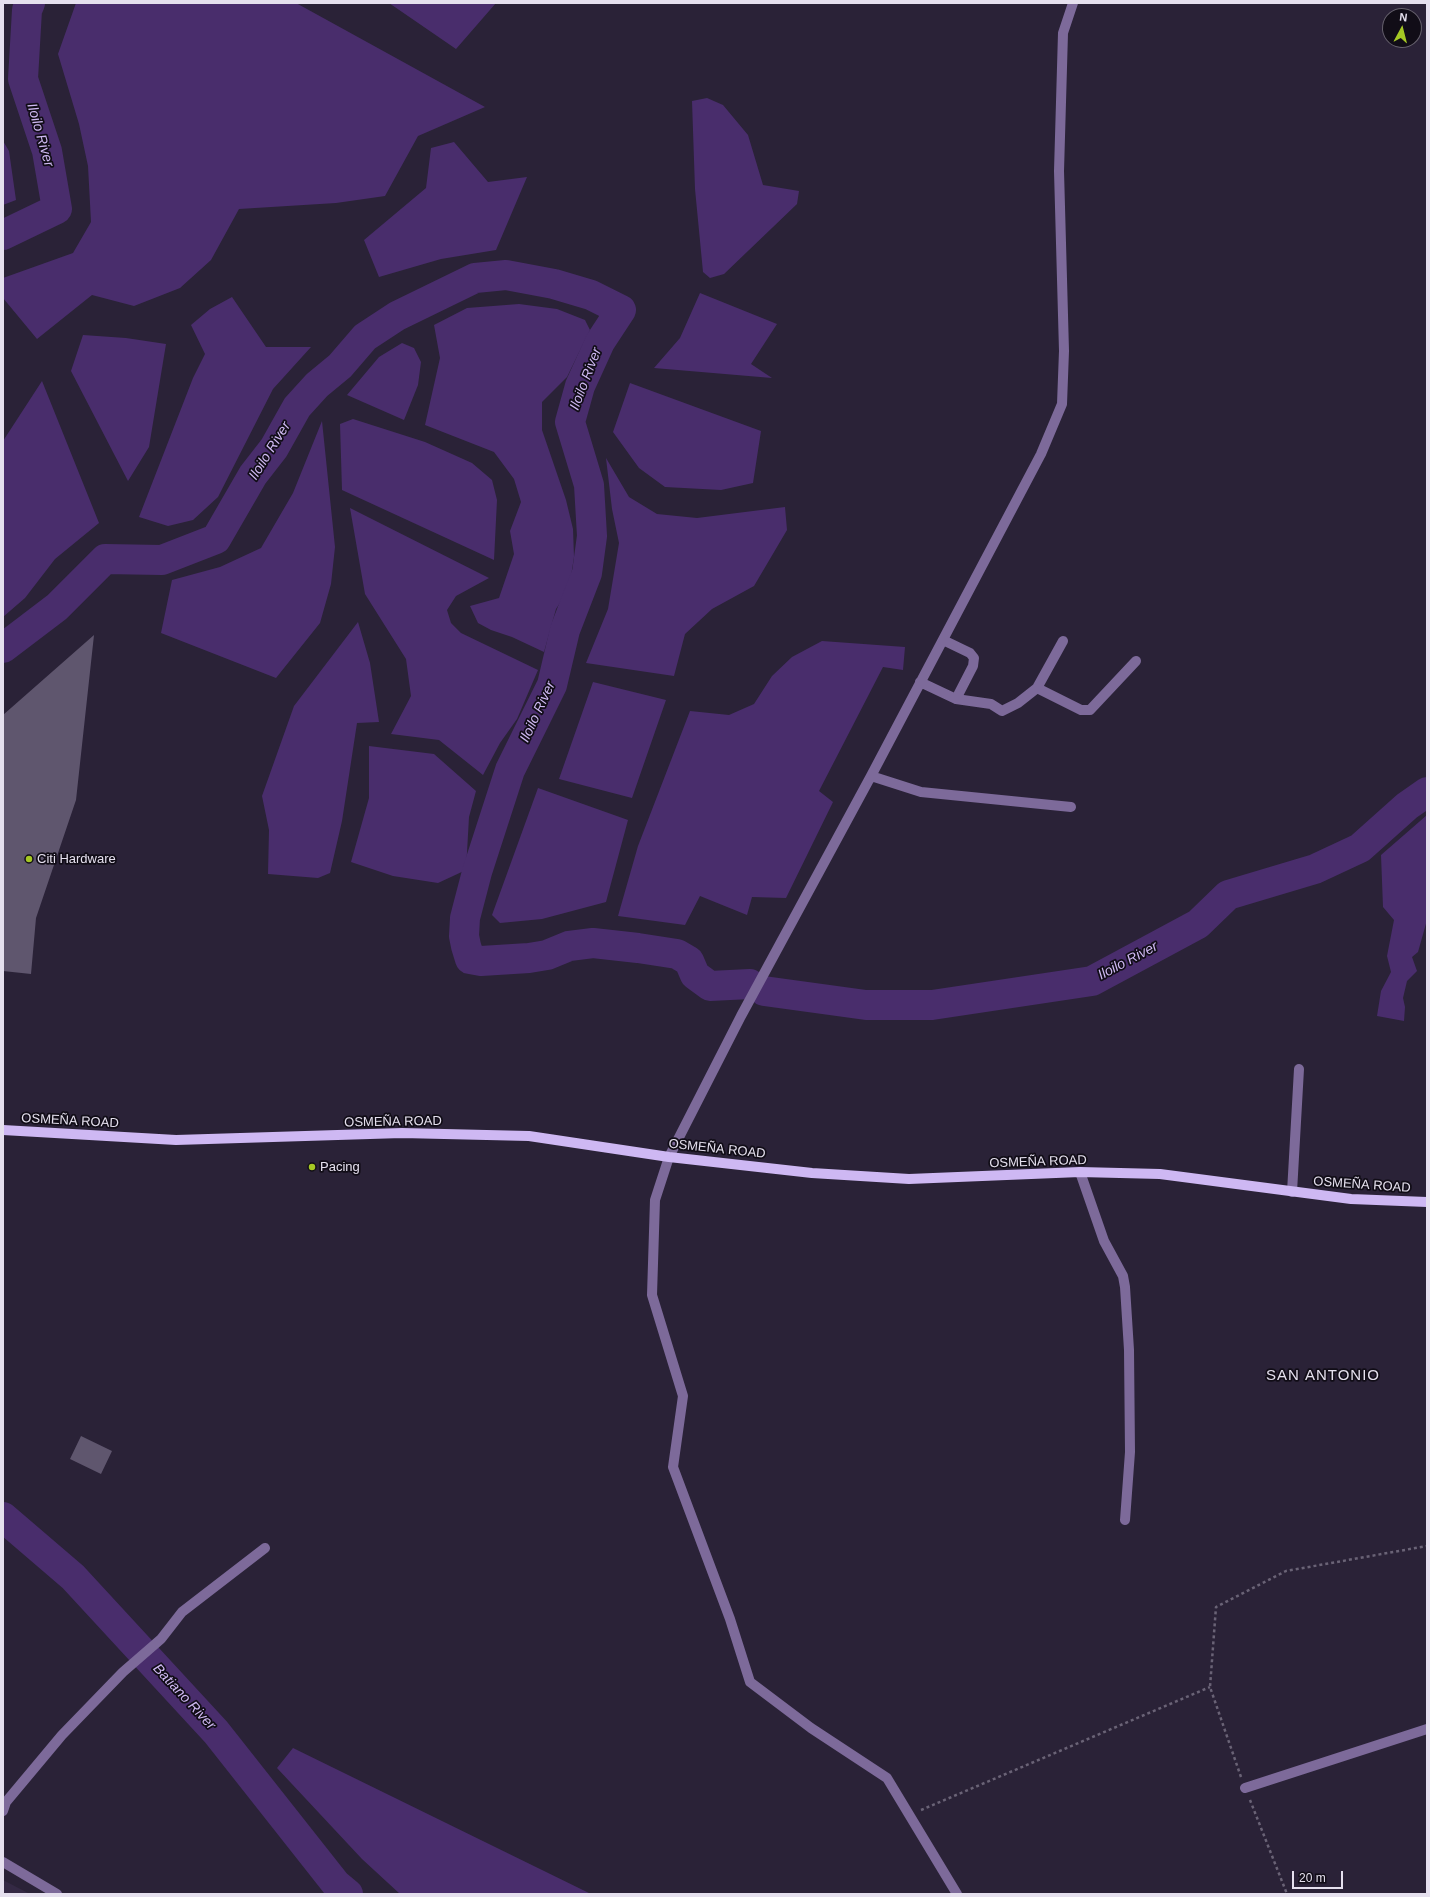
<!DOCTYPE html>
<meta charset="utf-8">
<style>
body{margin:0}
#map{position:relative;width:1430px;height:1897px;overflow:hidden;background:#2a2237;font-family:Helvetica,sans-serif}
canvas{display:block}
.frame{position:absolute;inset:0;border:4px solid #e5e0ee;pointer-events:none}
.north{position:absolute;left:1382px;top:8px;width:40px;height:40px;box-sizing:border-box;background:#110d17;border:1px solid #66616d;border-radius:50%;rotate:7deg;font-size:11px;font-weight:700;line-height:16px;text-align:center;color:#e5e0ee}
.north::after{content:'';display:block;margin:auto;width:14px;height:18px;background:#a5c824;clip-path:polygon(50% 0,100% 100%,50% 72%,0 100%)}
.scale{position:absolute;left:1292px;top:1871px;width:51px;height:18px;box-sizing:border-box;border:2px solid #e5e0ee;border-top:0;padding-left:5px;font-size:12px;line-height:14px;white-space:nowrap;color:#e5e0ee;-webkit-text-stroke:3px #110d17;paint-order:stroke}
</style>
<div id="map">
<canvas width="1430" height="1897"></canvas>
<div class="frame"></div>
<div class="north">N</div>
<div class="scale">20 m</div>
</div>
<script>
const ctx = document.querySelector('canvas').getContext('2d');
ctx.lineJoin = 'round';
function paint(path, color) { ctx.fillStyle = color; ctx.fill(path, 'evenodd'); }
const toPath = rows => new Path2D(rows.map(r => 'M' + r).join(''));
function trace(path, color, width, dash) { ctx.strokeStyle = color; ctx.lineWidth = width; ctx.lineCap = dash ? 'butt' : 'round'; ctx.setLineDash(dash || []); ctx.stroke(path); }
function write(font, color, halo, rows, align = 'center') {
  ctx.font = font + ' Helvetica,sans-serif'; ctx.lineWidth = 3.5; ctx.setLineDash([]); ctx.textBaseline = 'middle'; ctx.strokeStyle = halo; ctx.fillStyle = color; for (const [text, x, y, turn = 0] of rows) {
    ctx.save(); ctx.translate(x, y); ctx.rotate((+turn || 0) * Math.PI / 180); ctx.textAlign = isNaN(turn) ? turn : align; if (halo) ctx.strokeText(text, 0, 0); ctx.fillText(text, 0, 0); ctx.restore();
  }
}
paint(toPath([
 [3,1880,30,1894,3,1894]
]), '#342944');
paint(toPath([
 [76,3,296,3,485,107,418,136,385,196,336,203,239,209,211,260,180,288,134,306,92,295,37,339,3,298,3,278,73,253,91,222,88,166,79,124,58,54],
 [389,3,496,3,456,49],
 [707,98,723,105,748,135,763,185,799,191,797,204,724,274,710,278,703,272,695,189,692,101],
 [3,141,9,151,16,200,3,205],
 [454,142,488,182,527,177,496,250,441,259,379,277,364,240,426,188,431,148],
 [700,293,777,324,751,364,772,378,654,368,680,338],
 [232,297,266,347,311,347,273,389,218,497,193,520,168,526,139,517,193,378,205,354,191,325,210,309],
 [519,304,557,309,585,320,590,330,567,377,542,402,542,430,566,500,573,529,574,557,569,589,556,609,544,652,512,637,491,630,478,623,470,606,499,598,514,554,510,531,521,502,514,479,494,452,425,425,440,358,434,325,467,308],
 [83,335,126,338,166,344,149,447,128,481,71,371],
 [402,343,414,348,421,362,418,385,404,420,347,395,379,357],
 [42,381,99,523,55,559,25,598,3,617,3,441],
 [630,383,761,431,753,483,721,490,665,487,639,468,613,432],
 [353,419,425,442,472,463,492,480,497,500,494,560,342,490,340,424],
 [322,421,335,547,331,584,320,623,276,678,161,633,172,580,220,567,261,548,293,493],
 [606,458,629,497,657,514,697,518,785,507,787,530,754,586,712,609,685,634,674,676,586,663,608,609,619,543,612,509],
 [350,508,489,578,456,596,447,610,451,623,461,633,538,670,517,719,500,743,483,775,439,740,391,734,411,696,406,659,365,594],
 [358,622,370,663,379,722,357,723,342,821,330,873,318,878,268,874,269,830,262,796,294,706],
 [822,641,905,647,903,670,883,667,819,791,833,802,786,898,752,897,747,915,700,896,685,925,618,916,638,846,690,711,729,715,754,704,772,676,792,657],
 [593,682,666,700,632,798,559,779],
 [369,746,434,754,476,791,469,817,466,870,438,883,393,876,351,862,369,798],
 [538,788,628,820,606,902,542,919,500,923,492,915],
 [1427,815,1427,920,1418,952,1412,957,1417,971,1407,981,1403,998,1405,1007,1404,1021,1377,1016,1381,991,1391,972,1387,956,1394,920,1383,907,1381,855],
 [293,1748,591,1894,400,1894,362,1859,277,1768]
]), '#492d6c');
trace(toPath([
 [3,235,57,209,47,151,23,79,27,10,30,3],
 [3,648,57,607,105,559,162,560,216,539,253,475,274,448,297,407,317,385,340,366,365,337,397,316,475,278,506,275,554,284,591,295,621,310,600,342,580,386,570,422,589,485,592,536,587,573,565,630,552,685,510,770,477,872,465,918,464,936,466,946,470,959,481,961,529,958,547,955,569,946,593,943,638,948,677,954,689,961,695,975,710,986,750,984],
 [764,991,866,1005,932,1005,1092,981,1198,924,1228,895,1315,869,1360,848,1407,806,1427,792],
 [3,1517,73,1577,216,1732,336,1884,348,1894]
]), '#492d6c', 30);
paint(toPath([
 [94,635,76,800,36,918,31,974,3,971,3,715],
 [81,1436,112,1451,101,1474,70,1459]
]), '#5f566e');
trace(toPath([
 [1241,1777,1210,1687,1216,1607,1286,1571,1427,1546],
 [1250,1800,1287,1894],
 [921,1810,1210,1687]
]), '#6a6376', 2.5, [3, 3]);
trace(toPath([
 [943,640,970,653,974,658,973,666,956,699],
 [920,682,956,699,991,704,1002,711,1018,703,1037,688,1063,641],
 [1037,688,1081,710,1090,710,1136,661],
 [871,776,921,792,1071,807],
 [1080,1172,1104,1241,1123,1276,1125,1287,1129,1350,1130,1452,1125,1520],
 [1292,1192,1299,1069],
 [1245,1788,1427,1729],
 [3,1811,6,1802,62,1735,123,1672,161,1639,182,1612,265,1548],
 [3,1862,57,1894],
 [957,1894,887,1778,811,1728,750,1682,730,1619,673,1467,683,1396,652,1295,655,1200,669,1157,741,1016,871,776,1041,454,1062,404,1064,351,1059,171,1063,33,1073,3]
]), '#7d6a9a', 10);
trace(toPath([
 [3,1130,176,1140,402,1133,529,1136,669,1157,812,1173,909,1179,1080,1172,1160,1174,1351,1199,1427,1202]
]), '#ceb8f3', 10);
for (const [x, y, r, color] of [
 [29,859,4,"#a5c824"],
 [312,1167,4,"#a5c824"]
]) { const dot = new Path2D(); dot.arc(x, y, r, 0, 2 * Math.PI); ctx.fillStyle = color; ctx.fill(dot); trace(dot, '#110d17', 1.5); }
write('13px', '#e5e0ee', '#110d17', [
 ["Citi Hardware",37,859],
 ["Pacing",320,1167]
], 'left');
write('13px', '#e5e0ee', '#110d17', [
 ["OSMEÑA ROAD",70,1121,3],
 ["OSMEÑA ROAD",393,1122,-1],
 ["OSMEÑA ROAD",717,1149,6],
 ["OSMEÑA ROAD",1038,1162,-2],
 ["OSMEÑA ROAD",1362,1185,4]
]);
write('italic 14px', '#cfb9f2', '#110d17', [
 ["Iloilo River",40,135,74],
 ["Iloilo River",586,379,-69],
 ["Iloilo River",270,451,-58],
 ["Iloilo River",538,712,-65],
 ["Iloilo River",1128,961,-28],
 ["Batiano River",184,1697,47]
]);
ctx.letterSpacing = '1px';
write('15px', '#e5e0ee', '#110d17', [
 ["SAN ANTONIO",1323,1376]
]);
ctx.letterSpacing = '0px';
</script>
